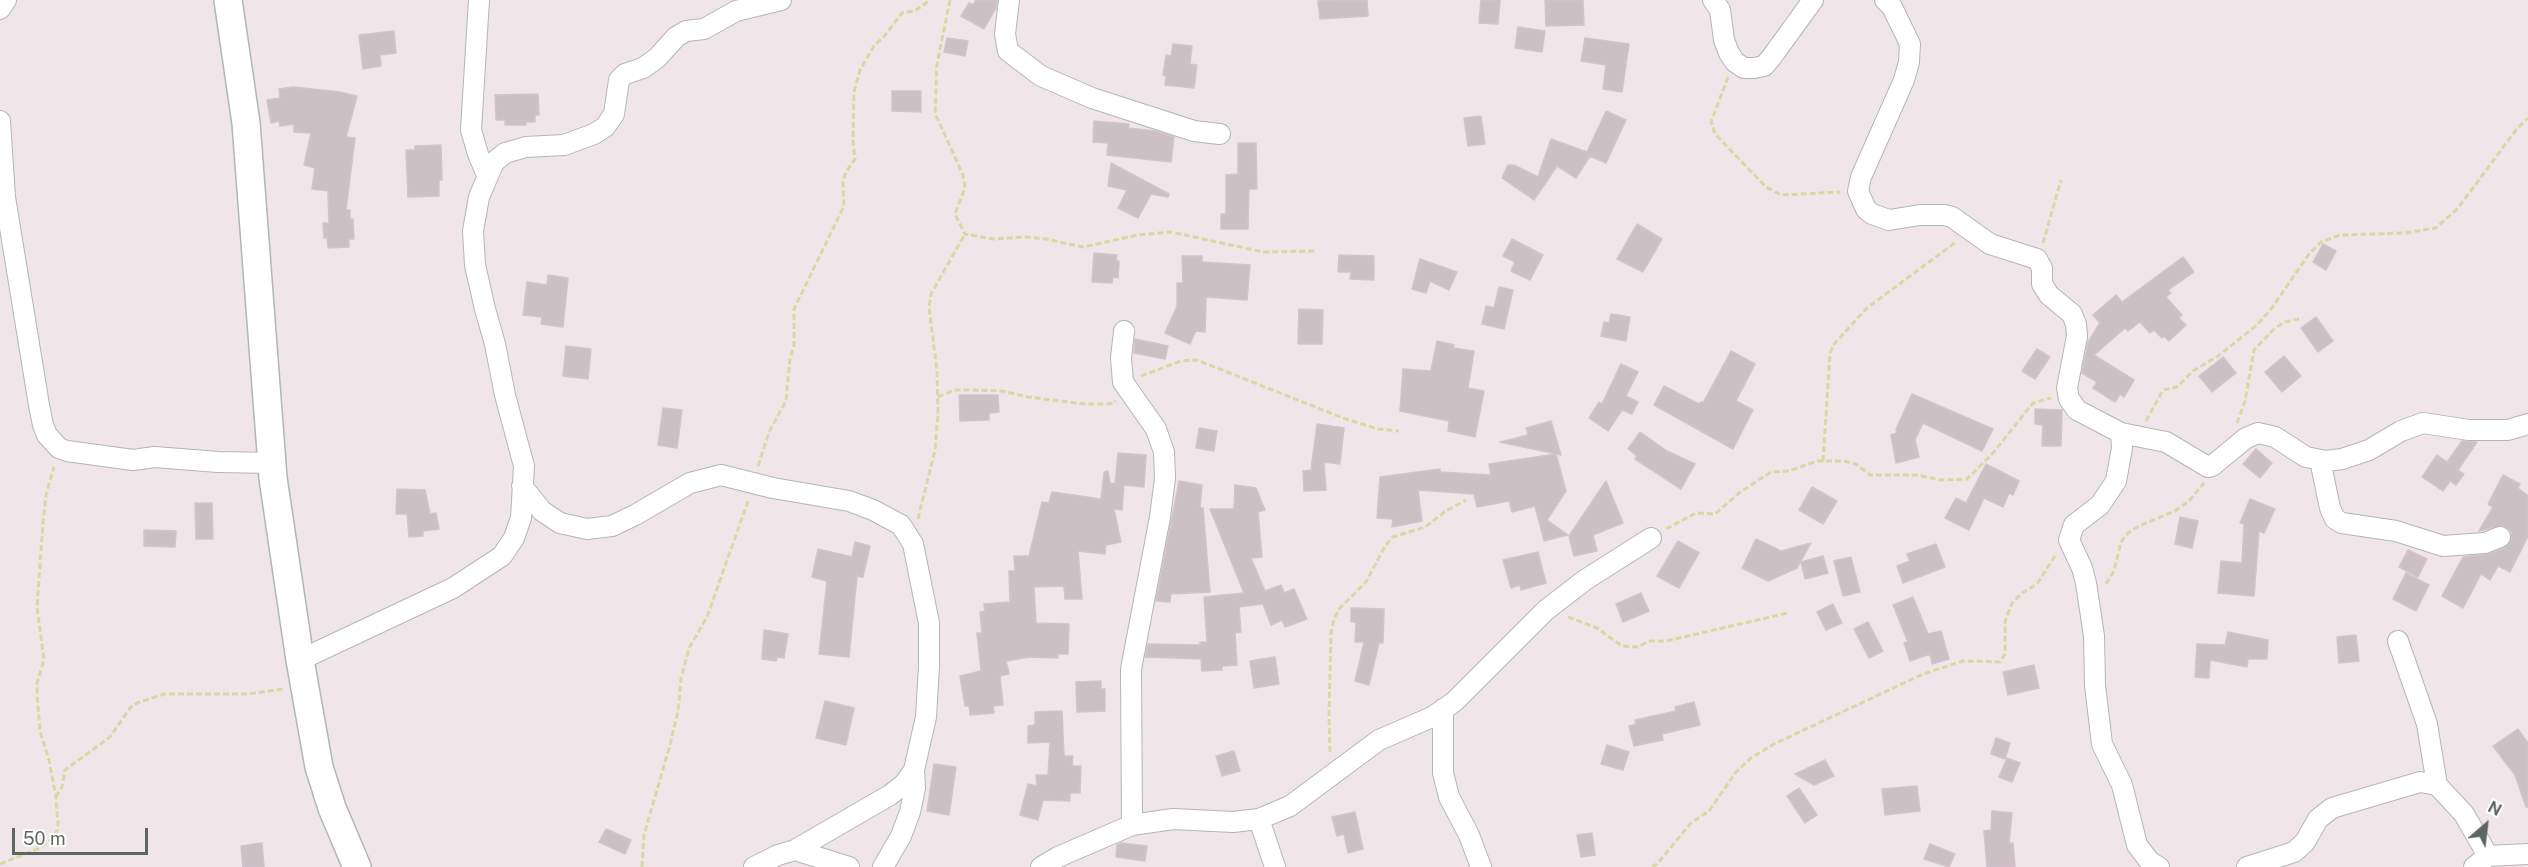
<!DOCTYPE html>
<style>
body{margin:0}
#map{position:relative;width:2528px;height:867px;overflow:hidden;background:#f0e5e9;font-family:"Public Sans",sans-serif}
canvas{display:block}
.north{position:absolute;left:2456px;top:795px;width:60px;height:60px;-webkit-text-stroke:4px #fff;paint-order:stroke;rotate:28deg;font-size:16px;font-weight:700;line-height:24px;text-align:center;color:#5d6661}
.north::after{content:'';display:block;margin:auto;width:21px;height:27px;background:#5d6661;clip-path:polygon(50% 0,100% 100%,50% 72%,0 100%)}
.scale{position:absolute;left:12px;top:828px;width:136px;height:27px;box-sizing:border-box;border:3px solid #5d6661;border-top:0;padding-left:8px;font-size:18px;line-height:21px;white-space:nowrap;color:#5d6661;-webkit-text-stroke:4px #fff;paint-order:stroke}
</style>
<div id="map">
<canvas width="2528" height="867"></canvas>
<div class="north">N</div>
<div class="scale">50 m</div>
</div>
<script>
const ctx = document.querySelector('canvas').getContext('2d');
ctx.lineJoin = 'round';
function paint(path, color) { ctx.fillStyle = color; ctx.fill(path, 'evenodd'); }
const toPath = rows => new Path2D(rows.map(r => 'M' + r).join(''));
function trace(path, color, width, dash) { ctx.strokeStyle = color; ctx.lineWidth = width; ctx.lineCap = dash ? 'butt' : 'round'; ctx.setLineDash(dash || []); ctx.stroke(path); }
const building = toPath([
 [976,0,997,0,996,8,984,29,961,16,969,3,973,5,976,0],
 [1332,0,1367,0,1368,16,1320,19,1318,1,1332,0],
 [1481,0,1500,0,1498,24,1479,23,1481,0],
 [1545,0,1583,0,1584,25,1546,26,1545,0],
 [1518,27,1545,31,1542,52,1515,48,1518,27],
 [394,31,396,53,380,55,381,66,363,69,359,35,394,31],
 [947,38,968,41,965,56,944,52,947,38],
 [1585,38,1629,44,1622,92,1603,89,1606,65,1581,61,1585,38],
 [1173,44,1192,46,1190,64,1197,65,1194,88,1165,85,1166,76,1163,75,1166,55,1171,56,1173,44],
 [293,87,340,92,357,96,346,137,355,138,346,210,350,210,350,219,353,219,354,239,349,239,349,247,328,248,327,238,324,238,323,223,329,223,328,191,312,189,315,168,304,165,311,133,294,132,294,124,280,126,279,121,271,123,267,100,280,98,279,89,293,87],
 [892,91,921,91,921,112,892,111,892,91],
 [538,94,539,115,535,115,535,122,526,122,526,125,505,125,505,120,496,120,495,95,538,94],
 [1606,111,1626,120,1606,163,1590,156,1576,178,1557,166,1534,200,1502,178,1508,165,1514,165,1538,177,1551,139,1587,152,1606,111],
 [1481,116,1485,144,1468,146,1464,118,1481,116],
 [1094,121,1129,124,1128,128,1155,131,1174,137,1171,162,1107,155,1108,143,1093,142,1094,121],
 [1238,143,1256,143,1257,189,1249,189,1248,229,1221,229,1221,214,1226,214,1226,175,1238,174,1238,143],
 [441,145,442,180,439,180,439,196,408,197,406,150,415,150,415,146,441,145],
 [1111,163,1169,194,1168,197,1151,194,1138,218,1118,208,1127,190,1108,186,1111,163],
 [1637,224,1662,239,1643,272,1617,259,1637,224],
 [1512,239,1543,255,1530,280,1511,271,1515,262,1503,256,1512,239],
 [2323,244,2336,251,2326,270,2313,262,2323,244],
 [1094,253,1117,255,1116,261,1119,261,1118,278,1113,277,1112,283,1092,282,1094,253],
 [1339,255,1374,256,1374,280,1350,279,1351,272,1338,272,1339,255],
 [1182,256,1202,256,1202,262,1250,265,1247,300,1206,297,1205,332,1196,331,1190,344,1165,333,1177,306,1177,283,1183,283,1182,256],
 [2183,257,2194,272,2168,290,2171,293,2166,297,2182,315,2179,318,2186,325,2169,341,2164,336,2162,338,2154,330,2150,333,2140,322,2128,331,2125,328,2094,355,2134,380,2124,397,2120,394,2115,402,2093,388,2097,382,2082,373,2088,342,2100,323,2093,315,2116,295,2122,302,2183,257],
 [1420,259,1457,272,1449,290,1430,281,1426,293,1412,289,1420,259],
 [548,275,568,278,563,327,541,324,542,317,523,315,527,282,547,285,548,275],
 [1499,287,1513,290,1504,329,1482,324,1486,306,1494,308,1499,287],
 [1299,309,1323,310,1322,344,1298,344,1299,309],
 [1611,314,1630,317,1626,341,1601,336,1604,322,1609,323,1611,314],
 [2316,317,2333,341,2318,352,2301,328,2316,317],
 [1135,339,1168,346,1165,359,1134,353,1135,339],
 [1437,341,1454,345,1453,348,1474,351,1468,388,1484,391,1475,437,1448,431,1449,421,1400,411,1403,369,1431,371,1437,341],
 [566,346,591,349,588,379,563,376,566,346],
 [2037,349,2050,357,2035,379,2022,371,2037,349],
 [1731,351,1755,364,1736,401,1753,410,1733,449,1654,405,1664,386,1699,404,1701,402,1703,403,1731,351],
 [2284,356,2301,376,2282,392,2265,372,2284,356],
 [2223,357,2236,373,2212,392,2199,376,2223,357],
 [1621,364,1638,372,1626,396,1638,402,1632,414,1622,410,1608,431,1589,418,1599,402,1602,404,1621,364],
 [1912,394,1993,429,1982,451,1923,423,1915,440,1919,457,1896,463,1891,435,1897,433,1896,429,1912,394],
 [959,395,998,395,999,412,989,413,989,420,960,421,959,395],
 [663,408,682,410,677,448,658,445,663,408],
 [2035,409,2062,410,2061,446,2042,446,2043,425,2035,424,2035,409],
 [1551,421,1561,455,1500,442,1528,435,1526,428,1551,421],
 [1317,424,1344,428,1340,464,1324,462,1326,490,1304,491,1303,471,1311,470,1317,424],
 [1199,428,1217,431,1214,451,1196,448,1199,428],
 [1640,432,1667,451,1695,464,1681,489,1635,459,1637,456,1628,449,1640,432],
 [2462,441,2477,442,2458,470,2464,474,2456,485,2450,481,2443,491,2422,477,2437,455,2447,462,2462,441],
 [2256,449,2272,463,2260,478,2243,464,2256,449],
 [1118,453,1146,455,1144,487,1124,485,1122,510,1114,509,1121,542,1106,545,1105,554,1078,551,1082,599,1065,599,1064,586,1034,587,1036,623,1069,624,1068,654,1058,654,1058,658,1030,657,1006,661,1009,674,1000,676,1003,705,993,706,994,713,970,715,969,706,965,706,960,676,981,671,977,633,982,633,980,612,985,611,984,604,1010,602,1009,571,1015,571,1014,556,1029,556,1042,502,1049,503,1052,492,1101,499,1104,472,1108,471,1110,483,1115,484,1118,453],
 [1556,454,1566,491,1547,520,1568,535,1544,541,1535,506,1512,512,1509,501,1477,507,1474,494,1418,490,1422,521,1392,527,1393,519,1377,518,1380,477,1440,469,1440,472,1491,475,1489,464,1556,454],
 [1986,464,2019,481,2013,495,2009,493,2003,507,1984,498,1969,530,1945,518,1956,498,1966,503,1986,464],
 [2503,475,2520,484,2518,488,2528,496,2528,536,2510,572,2498,566,2490,580,2481,574,2463,608,2442,596,2463,557,2489,554,2505,548,2512,539,2511,532,2502,525,2479,531,2493,507,2488,504,2503,475],
 [1179,481,1202,485,1200,508,1203,508,1210,592,1171,594,1170,602,1156,601,1179,481],
 [1606,481,1623,523,1593,535,1597,551,1574,556,1569,536,1606,481],
 [1235,485,1256,488,1265,510,1258,512,1262,557,1251,558,1265,591,1281,585,1284,593,1294,589,1307,619,1285,627,1282,620,1271,625,1263,604,1239,607,1241,632,1235,633,1237,665,1222,666,1222,670,1202,671,1201,659,1145,657,1148,644,1200,645,1200,642,1207,642,1204,597,1244,593,1210,509,1234,509,1235,485],
 [1812,487,1837,501,1823,524,1799,510,1812,487],
 [397,489,425,490,430,514,436,513,439,529,423,531,423,536,409,537,407,514,396,514,397,489],
 [2250,499,2275,509,2264,533,2259,531,2254,596,2218,593,2221,561,2242,563,2244,524,2240,523,2250,499],
 [195,503,212,503,213,539,196,539,195,503],
 [2180,517,2198,521,2192,548,2175,544,2180,517],
 [144,530,176,531,175,547,144,546,144,530],
 [1756,539,1781,551,1811,543,1797,568,1768,581,1742,568,1756,539],
 [1678,541,1699,553,1679,588,1657,576,1678,541],
 [855,542,870,546,863,577,857,576,849,657,819,654,827,581,812,577,818,549,852,557,855,542],
 [1936,544,1945,567,1903,583,1897,566,1910,561,1907,554,1936,544],
 [2408,550,2427,559,2418,577,2399,567,2408,550],
 [1538,552,1546,583,1521,590,1520,585,1511,588,1503,560,1538,552],
 [1823,556,1828,573,1805,579,1801,562,1823,556],
 [1851,557,1860,592,1843,596,1834,561,1851,557],
 [2406,573,2429,585,2416,611,2393,599,2406,573],
 [1641,593,1649,611,1623,622,1616,604,1641,593],
 [1913,597,1928,634,1941,631,1949,659,1932,664,1930,654,1910,661,1904,643,1908,642,1893,605,1913,597],
 [1833,604,1842,623,1826,630,1817,612,1833,604],
 [1351,608,1384,609,1383,643,1379,643,1369,685,1355,681,1364,642,1355,642,1356,622,1351,622,1351,608],
 [1868,622,1883,651,1869,658,1854,629,1868,622],
 [764,630,788,634,784,658,777,657,776,661,762,659,764,630],
 [2228,632,2268,640,2267,659,2248,659,2247,667,2210,660,2209,678,2195,677,2197,644,2225,645,2228,632],
 [2356,635,2359,661,2339,663,2337,637,2356,635],
 [1275,657,1279,684,1254,688,1250,661,1275,657],
 [2034,665,2039,688,2008,695,2003,672,2034,665],
 [1101,681,1101,689,1105,689,1105,711,1077,712,1076,682,1101,681],
 [825,701,854,708,846,745,816,738,825,701],
 [1694,702,1700,725,1662,734,1663,740,1634,746,1629,726,1636,724,1635,720,1676,711,1675,707,1694,702],
 [1062,711,1064,756,1073,756,1072,766,1081,766,1080,793,1070,793,1070,801,1043,800,1038,820,1020,815,1028,784,1037,786,1036,775,1048,775,1050,742,1028,743,1028,726,1035,725,1035,712,1062,711],
 [2518,729,2528,743,2528,807,2526,807,2515,775,2493,746,2518,729],
 [1996,738,2010,743,2005,759,1991,754,1996,738],
 [1607,745,1629,752,1623,770,1601,764,1607,745],
 [1234,751,1240,771,1222,776,1216,756,1234,751],
 [2007,758,2020,763,2012,782,1999,777,2007,758],
 [1825,760,1834,776,1814,785,1795,774,1825,760],
 [934,764,956,767,949,815,927,811,934,764],
 [1917,786,1920,811,1885,815,1882,789,1917,786],
 [1799,788,1817,815,1805,823,1787,796,1799,788],
 [1992,811,2012,813,2009,843,2013,843,2015,867,1987,867,1984,831,1991,830,1992,811],
 [1355,812,1363,849,1348,853,1344,834,1337,836,1332,817,1355,812],
 [606,829,631,840,625,854,599,842,606,829],
 [1592,833,1595,855,1581,857,1577,835,1592,833],
 [262,843,264,867,243,867,241,846,262,843],
 [1121,843,1147,846,1145,861,1116,857,1117,845,1121,843],
 [1930,844,1955,854,1949,867,1924,859,1930,844]
]);
paint(building, '#cbc1c5');
trace(building, '#d5c3cb', 1.5);
const street = toPath([
 [479,0,471,130,478,154,487,175],
 [1009,0,1005,34,1008,51,1041,76,1092,98,1194,131,1220,134],
 [1713,0,1720,10,1724,40,1729,53,1735,62,1744,68,1754,68,1764,66,1771,58,1813,0],
 [1885,0,1892,7,1910,44,1909,62,1904,80,1861,177,1858,191,1866,209,1872,214,1889,220,1920,215,1944,215,1952,217,1990,244,2037,259,2042,268,2042,284,2049,295,2072,314,2076,324,2077,336,2067,388,2069,399,2077,410,2121,433,2166,442,2208,467,2212,466,2246,438,2258,433,2275,437,2306,457,2326,461,2342,459,2369,450,2401,431,2423,423,2469,430,2508,430,2528,424],
 [0,9,6,0],
 [0,121,5,197,39,405,43,425,47,435,59,448,67,451,133,460,155,457,218,462,272,463],
 [1124,331,1121,358,1123,382,1156,429,1164,452,1165,478,1160,517,1131,669,1132,825],
 [2121,433,2122,448,2116,481,2100,505,2074,525,2069,540,2082,568,2086,583,2094,636,2095,685,2102,744,2122,785,2137,845,2150,862,2159,867],
 [2320,460,2330,508,2335,519,2342,523,2396,531,2443,546,2485,543,2500,537],
 [522,486,542,511,560,523,587,529,612,526,635,515,690,483,721,475,773,488,849,501,873,510,901,525,913,544,929,623,929,666,926,717,914,770,904,784,890,795,795,850,778,855,754,867],
 [2398,641,2427,724,2437,785],
 [300,660,453,588,502,556,514,538,521,518,524,466,505,395,495,344,485,309,475,265,473,231,479,197,494,162,505,153,526,147,564,145,594,134,605,127,614,114,619,80,625,74,643,68,657,58,676,37,686,31,704,29,736,11,781,0],
 [1443,709,1443,773,1449,797,1469,835,1481,867],
 [1259,819,1275,867],
 [795,850,849,867],
 [883,867,901,836,910,812,915,788,914,770],
 [1041,867,1058,857,1132,825,1173,819,1233,822,1259,819,1290,806,1379,740,1432,717,1454,702,1546,610,1585,580,1651,538],
 [2247,867,2294,852,2305,842,2318,819,2332,808,2420,782,2437,785,2464,814,2488,856],
 [2474,867,2488,856,2528,854]
]);
const secondary = toPath([
 [228,0,246,123,273,478,300,660,319,767,332,808,357,867]
]);
trace(street, '#b0b8b4', 22);
trace(secondary, '#afb8b4', 30);
trace(toPath([
 [950,0,937,64,935,113,963,175,965,188,955,214,965,234,993,239,1026,237,1046,239,1083,247,1138,235,1171,232,1263,252,1315,251],
 [1728,77,1711,122,1715,134,1766,187,1781,195,1840,192],
 [2043,243,2061,180],
 [1141,376,1181,361,1197,360,1343,418,1378,429,1399,431],
 [938,397,954,390,972,390,1002,391,1028,397,1085,404,1110,404,1116,401],
 [2146,421,2163,390,2177,387,2193,371,2218,356,2257,325,2271,309,2309,254,2321,242,2340,235,2405,233,2436,228,2458,208,2516,130,2528,118],
 [2237,423,2245,401,2254,350,2275,328,2285,322,2303,318],
 [1823,461,1830,353,1834,344,1867,308,1956,242],
 [758,466,769,432,786,401,790,358,794,346,794,309,844,206,843,181,846,172,855,159,853,141,854,92,860,70,875,44,882,39,902,13,915,11,930,0],
 [918,519,935,450,938,415,937,371,929,307,931,294,965,234],
 [1666,529,1696,513,1715,514,1739,493,1771,472,1789,471,1817,461,1844,461,1856,464,1870,475,1917,475,1941,480,1967,479,1993,453,2033,403,2051,398],
 [2106,584,2114,571,2121,542,2128,533,2139,526,2175,511,2189,501,2204,483],
 [1568,617,1597,628,1622,646,1637,647,1650,641,1666,641,1788,613],
 [1330,752,1329,715,1331,633,1334,619,1340,608,1366,582,1385,546,1393,537,1425,527,1446,511,1466,500],
 [56,797,62,787,65,770,110,737,130,708,137,703,164,694,248,694,283,689],
 [0,864,40,848,51,839,57,831,58,824,56,797,49,760,40,731,37,694,37,683,44,660,37,607,43,523,46,495,54,467],
 [642,867,644,835,670,745,678,711,681,679,689,648,707,617,748,501],
 [1652,867,1657,864,1691,823,1709,811,1736,772,1751,758,1774,744,1923,674,1963,661,2000,662,2005,654,2005,622,2012,603,2022,593,2037,584,2055,556]
]), '#d3dba3', 3, [6, 3]);
trace(street, '#fff', 20);
trace(secondary, '#fff', 27);
</script>
